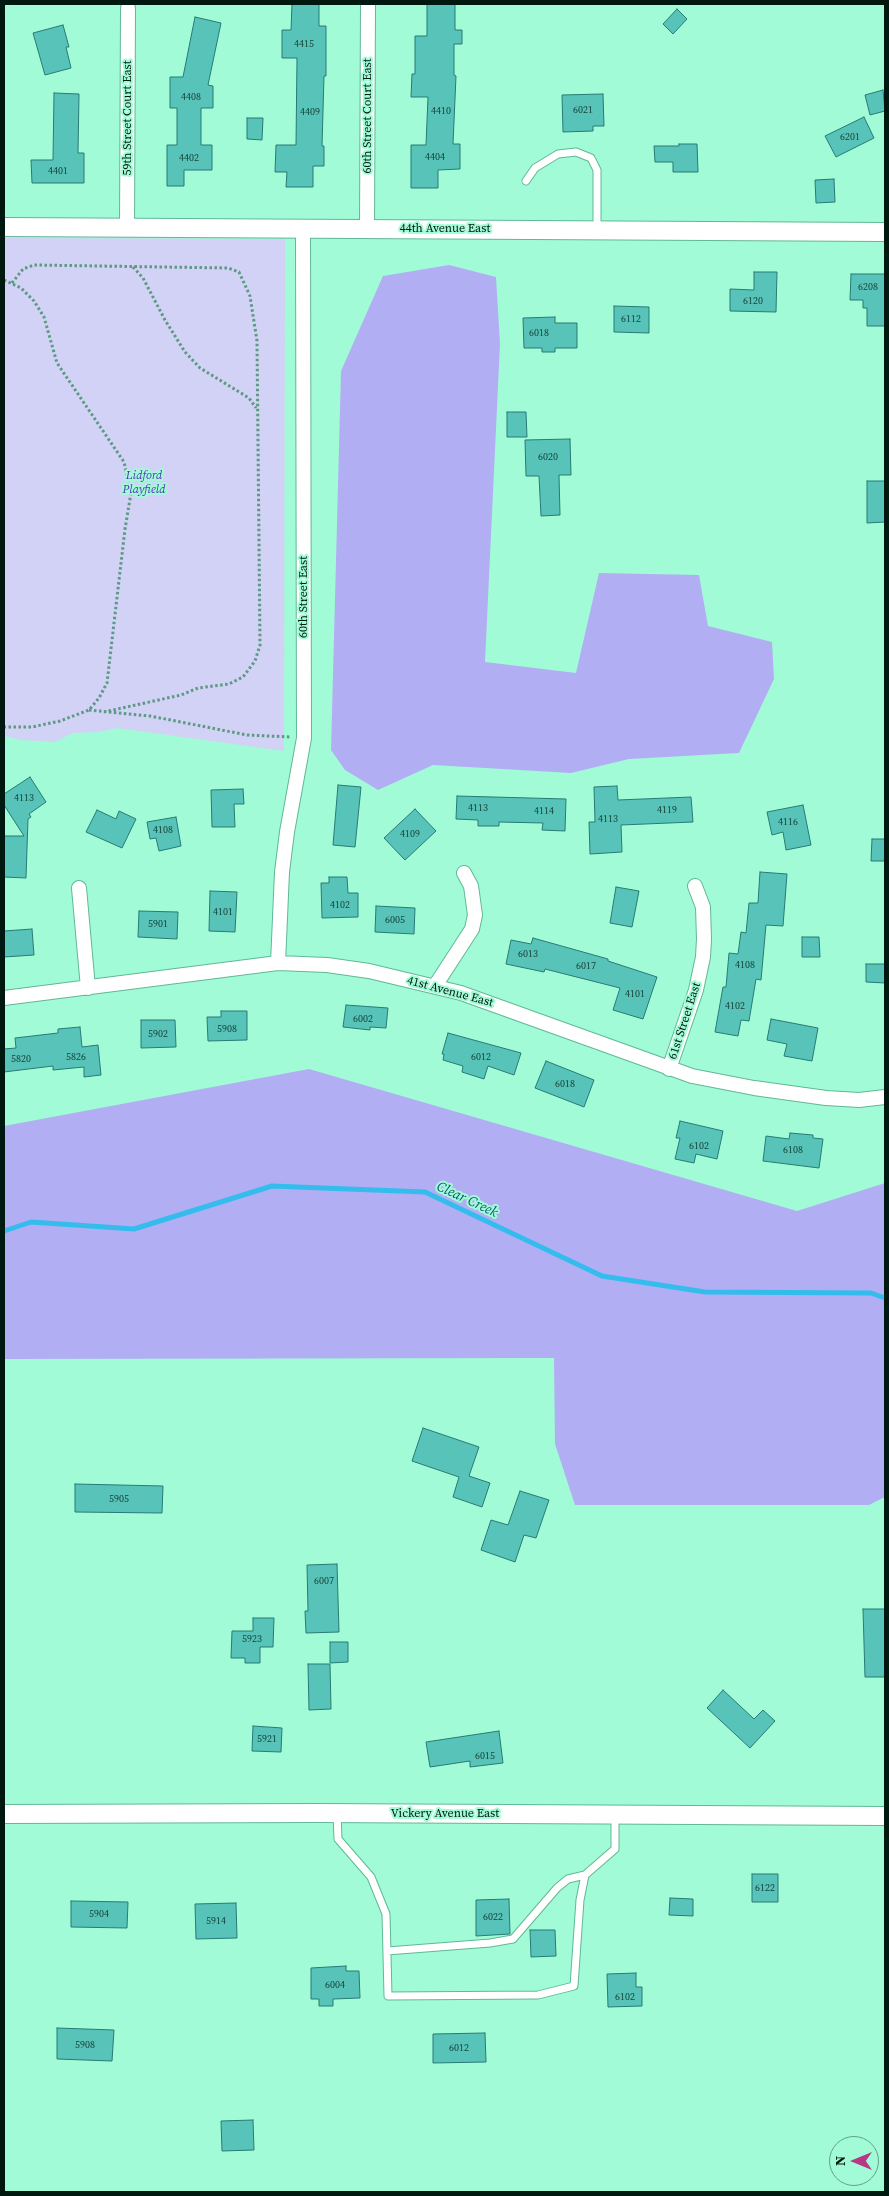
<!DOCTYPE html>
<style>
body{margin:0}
#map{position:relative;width:889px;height:2196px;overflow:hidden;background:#a2fbd7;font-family:"Source Serif 4",serif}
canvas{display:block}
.frame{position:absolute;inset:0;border:5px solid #001910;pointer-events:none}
.north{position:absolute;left:829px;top:2136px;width:50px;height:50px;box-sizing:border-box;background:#a2fbd7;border:1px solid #61a187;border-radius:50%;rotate:270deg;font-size:14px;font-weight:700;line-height:20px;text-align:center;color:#001910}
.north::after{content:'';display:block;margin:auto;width:18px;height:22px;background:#b63886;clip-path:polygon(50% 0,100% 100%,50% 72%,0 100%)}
</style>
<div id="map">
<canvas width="889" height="2196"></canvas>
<div class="frame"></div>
<div class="north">N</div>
</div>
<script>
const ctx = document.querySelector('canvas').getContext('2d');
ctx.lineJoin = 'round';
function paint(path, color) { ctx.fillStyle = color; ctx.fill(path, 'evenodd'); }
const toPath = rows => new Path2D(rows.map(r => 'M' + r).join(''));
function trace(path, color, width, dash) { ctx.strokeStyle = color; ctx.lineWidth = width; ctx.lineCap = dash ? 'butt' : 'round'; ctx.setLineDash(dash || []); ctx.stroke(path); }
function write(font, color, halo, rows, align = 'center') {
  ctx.font = font + ' "Source Serif 4",serif'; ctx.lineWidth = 4; ctx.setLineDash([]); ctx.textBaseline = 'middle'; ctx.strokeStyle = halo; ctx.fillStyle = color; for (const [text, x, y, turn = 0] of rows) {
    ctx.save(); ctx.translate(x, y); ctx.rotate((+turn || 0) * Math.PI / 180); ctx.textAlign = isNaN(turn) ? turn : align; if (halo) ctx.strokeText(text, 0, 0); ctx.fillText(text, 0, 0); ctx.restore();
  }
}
paint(toPath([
 [4,238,285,239,284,751,117,728,99,732,73,733,55,742,21,740,4,736]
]), '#d2d1f6');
paint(toPath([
 [449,265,496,277,500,344,485,662,576,673,599,573,699,575,708,626,772,642,774,679,739,753,629,759,571,773,433,765,378,790,345,770,331,750,341,371,383,276],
 [309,1069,797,1211,885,1183,885,1497,869,1505,575,1505,555,1444,554,1358,4,1359,4,1126]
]), '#b2aef3');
trace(toPath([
 [4,1231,31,1222,134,1229,272,1186,425,1192,602,1276,705,1292,871,1293,885,1298]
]), '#34bdec', 5);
const building = toPath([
 [292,4,319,4,319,26,326,26,326,76,324,76,322,146,324,146,324,166,313,166,313,187,286,187,287,172,275,172,276,145,296,145,297,58,282,58,282,30,291,30,292,4],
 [427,4,455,4,455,30,462,30,462,44,454,44,454,75,456,76,453,144,460,144,460,169,438,170,438,188,411,188,411,145,426,145,428,97,411,97,412,74,415,74,415,36,427,36,427,4],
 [677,9,687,19,673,34,663,24,677,9],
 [195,17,221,23,208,85,213,86,213,108,201,108,201,145,212,145,212,170,184,170,184,186,167,186,167,145,177,145,177,108,170,108,170,77,183,77,195,17],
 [63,25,69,47,66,47,71,68,45,75,33,33,63,25],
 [883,90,885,111,870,115,865,95,883,90],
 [54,93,79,94,78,153,84,153,84,183,32,183,31,160,53,160,54,93],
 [603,94,604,126,593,126,593,131,563,132,562,95,603,94],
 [864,117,874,138,836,157,825,136,864,117],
 [247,118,263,118,262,140,247,139,247,118],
 [679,144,697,144,698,172,673,172,673,162,655,162,654,146,679,146,679,144],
 [834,179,835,202,816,203,815,180,834,179],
 [754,272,777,272,776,312,730,311,730,289,754,290,754,272],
 [851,274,885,274,885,326,867,326,867,308,863,308,863,300,850,300,851,274],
 [614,306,649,307,649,333,614,332,614,306],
 [555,317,555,323,577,323,577,348,555,348,555,352,542,352,542,348,524,348,523,318,555,317],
 [507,412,526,412,527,437,507,437,507,412],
 [570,439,571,475,559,475,560,515,541,516,539,476,526,476,525,440,570,439],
 [867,481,885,481,885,522,867,523,867,481],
 [30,777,46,802,29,814,31,817,28,819,26,878,4,877,4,836,24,836,4,805,4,794,30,777],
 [338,785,361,787,355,847,333,845,338,785],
 [617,786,618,800,691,797,693,822,621,825,622,852,590,854,589,822,595,822,594,787,617,786],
 [243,789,244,804,234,804,235,827,212,827,211,790,243,789],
 [457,796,566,799,565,831,542,830,543,823,499,822,499,826,478,826,478,820,456,819,457,796],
 [803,805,811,845,786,850,783,832,772,835,767,812,803,805],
 [415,809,436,831,405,860,384,838,415,809],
 [97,810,116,819,119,811,136,819,122,848,86,832,97,810],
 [176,817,181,846,159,851,156,838,150,839,147,822,176,817],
 [872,839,885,839,885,861,871,861,872,839],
 [760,872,787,874,783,926,766,925,761,980,756,979,749,1021,741,1020,738,1036,715,1032,723,987,726,987,729,953,738,954,741,932,746,933,749,903,758,903,760,872],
 [329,877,347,877,348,893,358,893,358,917,322,918,321,883,329,883,329,877],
 [616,887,639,891,632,927,610,923,616,887],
 [210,891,237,892,235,932,209,931,210,891],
 [376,906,415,908,414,934,375,932,376,906],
 [139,911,178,912,177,939,138,937,139,911],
 [32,929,34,955,4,957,4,931,32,929],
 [802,937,819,937,820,957,802,957,802,937],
 [533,938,608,959,608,961,657,977,643,1019,613,1010,620,988,545,969,544,972,506,964,511,940,531,944,533,938],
 [866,964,885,964,885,983,866,982,866,964],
 [346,1005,388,1008,386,1028,370,1027,370,1030,343,1027,346,1005],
 [221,1011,247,1011,247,1040,208,1041,207,1017,221,1017,221,1011],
 [771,1019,818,1028,812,1061,784,1056,787,1044,767,1040,771,1019],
 [141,1020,175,1020,176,1047,141,1048,141,1020],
 [80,1027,82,1047,98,1045,101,1075,84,1077,84,1067,53,1070,53,1066,4,1072,4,1049,16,1048,15,1038,58,1033,58,1029,80,1027],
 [448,1033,521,1053,514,1075,488,1066,484,1079,462,1072,463,1066,443,1060,444,1054,442,1054,448,1033],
 [546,1061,594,1080,584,1107,535,1088,546,1061],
 [680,1121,723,1131,717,1159,696,1154,694,1163,675,1159,680,1138,676,1138,680,1121],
 [790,1133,813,1135,813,1138,823,1139,819,1168,763,1161,766,1136,789,1139,790,1133],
 [423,1428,479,1447,469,1476,490,1483,482,1507,453,1497,459,1477,412,1461,423,1428],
 [75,1484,163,1486,162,1513,75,1512,75,1484],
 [520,1491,549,1500,536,1538,524,1535,515,1562,481,1550,491,1520,508,1525,520,1491],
 [337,1564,339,1632,306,1633,305,1611,308,1611,307,1565,337,1564],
 [863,1609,885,1609,885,1677,865,1677,863,1609],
 [253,1618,274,1618,273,1647,260,1647,260,1663,245,1663,245,1658,231,1658,232,1631,253,1631,253,1618],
 [330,1642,348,1642,348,1662,330,1663,330,1642],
 [308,1664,330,1664,331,1709,309,1710,308,1664],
 [723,1690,754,1719,763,1710,775,1721,750,1748,707,1708,723,1690],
 [253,1726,282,1728,281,1752,252,1751,253,1726],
 [499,1731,503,1763,470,1767,470,1761,430,1767,426,1742,499,1731],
 [752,1874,778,1874,778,1902,752,1902,752,1874],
 [670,1898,693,1899,693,1916,669,1915,670,1898],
 [509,1899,510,1934,476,1936,476,1900,509,1899],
 [71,1901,128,1902,127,1928,71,1927,71,1901],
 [236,1903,237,1938,196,1939,195,1904,236,1903],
 [530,1930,555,1930,556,1956,531,1957,530,1930],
 [346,1966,346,1971,359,1971,360,1998,333,1999,333,2006,319,2006,319,1999,311,1999,311,1968,346,1966],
 [636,1973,636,1987,642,1987,642,2006,608,2007,607,1974,636,1973],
 [57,2028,114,2030,112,2061,57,2059,57,2028],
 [485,2033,486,2062,433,2063,433,2034,485,2033],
 [253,2120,254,2150,222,2151,221,2121,253,2120]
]);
paint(building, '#58c3b8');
trace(building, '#277b73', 1);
const service = toPath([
 [526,181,535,168,558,154,576,152,591,158,597,170,597,229],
 [337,1813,338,1839,371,1877,386,1914,388,1996,538,1995,574,1986,580,1900,585,1875,615,1849,615,1815],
 [387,1951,490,1943,513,1939,557,1888,568,1879,585,1875]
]);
const minor = toPath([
 [127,228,128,8],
 [367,228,368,4],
 [79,888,88,988],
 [278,963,282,872,287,832,304,738,303,228],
 [435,986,472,929,475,915,471,886,464,873],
 [4,998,278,963,327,965,369,971,461,993,692,1076,754,1088,826,1098,859,1100,885,1097],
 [669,1069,696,990,703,957,704,939,703,907,695,886]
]);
const tertiary = toPath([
 [4,227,885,232],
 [4,1814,318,1813,885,1816]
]);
trace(service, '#60b896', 9);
trace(minor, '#60b896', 16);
trace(tertiary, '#60b896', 20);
trace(toPath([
 [133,267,143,278,165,320,185,352,200,368,249,398,256,408],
 [4,280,21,288,34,301,44,317,57,363,124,462,131,493,125,529,107,683,99,698,89,710,60,721,32,727,4,727],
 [12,283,23,269,34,265,228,268,239,272,250,296,257,341,260,645,255,661,243,677,229,684,198,688,181,695,104,712],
 [89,710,150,716,247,735,291,737]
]), '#5c9a81', 3, [2.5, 2.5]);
trace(service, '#fff', 7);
trace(minor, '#fff', 14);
trace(tertiary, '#fff', 18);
write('10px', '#16443a', null, [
 ["4415",304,44],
 ["4408",191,97],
 ["6021",583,110],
 ["4410",441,111],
 ["4409",310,112],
 ["6201",850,137],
 ["4404",435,157],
 ["4402",189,158],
 ["4401",58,171],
 ["6208",868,287],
 ["6120",753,301],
 ["6112",631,319],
 ["6018",539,333],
 ["6020",548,457],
 ["4113",24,798],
 ["4113",478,808],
 ["4119",667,810],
 ["4114",544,811],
 ["4113",608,819],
 ["4116",788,822],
 ["4108",163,830],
 ["4109",410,834],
 ["4102",340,905],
 ["4101",223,912],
 ["6005",395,920],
 ["5901",158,924],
 ["6013",528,954],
 ["4108",745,965],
 ["6017",586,966],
 ["4101",635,994],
 ["4102",735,1006],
 ["6002",363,1019],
 ["5908",227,1029],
 ["5902",158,1034],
 ["5826",76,1057],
 ["6012",481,1057],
 ["5820",21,1059],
 ["6018",565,1084],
 ["6102",699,1146],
 ["6108",793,1150],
 ["5905",119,1499],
 ["6007",324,1581],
 ["5923",252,1639],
 ["5921",267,1739],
 ["6015",485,1756],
 ["6122",765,1888],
 ["5904",99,1914],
 ["6022",493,1917],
 ["5914",216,1921],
 ["6004",335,1985],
 ["6102",625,1997],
 ["5908",85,2045],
 ["6012",459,2048]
]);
write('12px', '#001910', '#a2fbd7', [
 ["60th Street Court East",368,116,-90],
 ["59th Street Court East",128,118,-90],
 ["44th Avenue East",445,229],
 ["60th Street East",304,597,-90],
 ["41st Avenue East",450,992,15],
 ["61st Street East",685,1021,-72],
 ["Vickery Avenue East",445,1814]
]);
write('italic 12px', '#5637ba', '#a2fbd7', [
 ["Lidford",144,476],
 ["Playfield",144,490]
]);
write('italic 14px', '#105971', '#a2fbd7', [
 ["Clear Creek",467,1200,25]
]);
</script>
